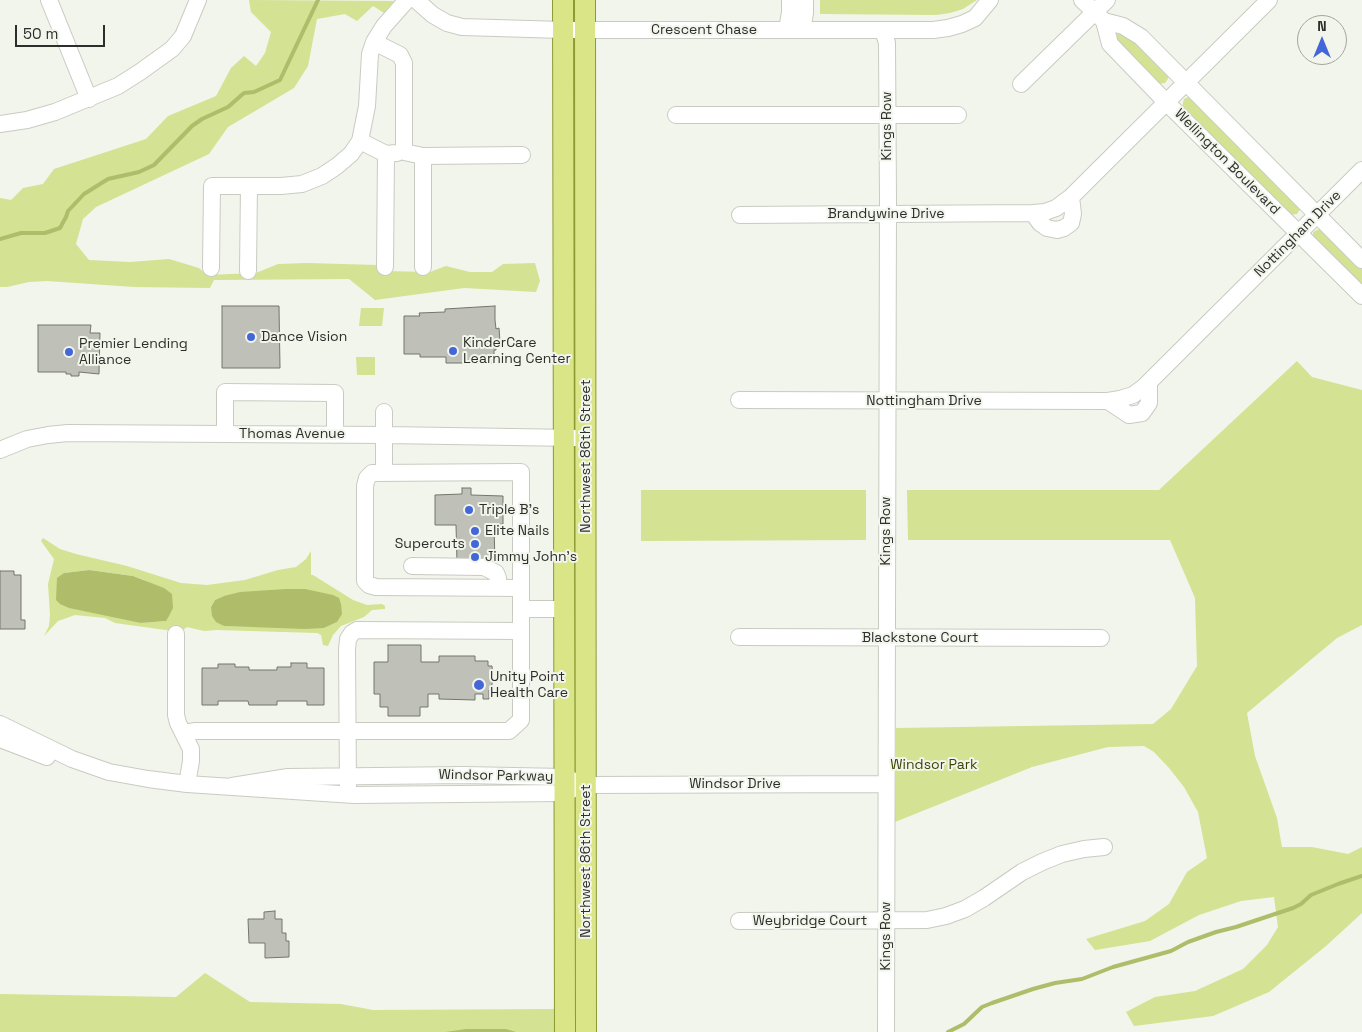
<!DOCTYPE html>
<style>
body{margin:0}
#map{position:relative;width:1362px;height:1032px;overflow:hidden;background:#f2f5eb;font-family:"Space Grotesk",sans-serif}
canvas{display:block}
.north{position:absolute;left:1297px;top:15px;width:50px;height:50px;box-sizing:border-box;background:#f2f5eb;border:1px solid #a3a59e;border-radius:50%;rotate:0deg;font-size:14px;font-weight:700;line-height:20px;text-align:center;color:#2d2e2b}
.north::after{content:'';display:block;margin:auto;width:18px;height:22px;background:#4367d9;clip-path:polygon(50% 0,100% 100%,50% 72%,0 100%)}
.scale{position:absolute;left:15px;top:25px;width:90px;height:22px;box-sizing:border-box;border:2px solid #2d2e2b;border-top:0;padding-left:6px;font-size:15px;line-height:18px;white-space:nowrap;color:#2d2e2b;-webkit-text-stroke:4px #f2f5eb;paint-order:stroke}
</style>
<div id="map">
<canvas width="1362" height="1032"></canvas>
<div class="north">N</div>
<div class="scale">50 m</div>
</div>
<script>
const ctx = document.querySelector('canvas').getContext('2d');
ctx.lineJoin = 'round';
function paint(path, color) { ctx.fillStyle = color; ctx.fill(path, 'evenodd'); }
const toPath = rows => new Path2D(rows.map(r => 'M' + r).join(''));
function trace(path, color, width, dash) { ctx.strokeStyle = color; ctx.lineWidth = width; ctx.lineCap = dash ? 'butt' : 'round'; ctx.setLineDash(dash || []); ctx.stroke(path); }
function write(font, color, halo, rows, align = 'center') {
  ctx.font = font + ' "Space Grotesk",sans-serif'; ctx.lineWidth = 4; ctx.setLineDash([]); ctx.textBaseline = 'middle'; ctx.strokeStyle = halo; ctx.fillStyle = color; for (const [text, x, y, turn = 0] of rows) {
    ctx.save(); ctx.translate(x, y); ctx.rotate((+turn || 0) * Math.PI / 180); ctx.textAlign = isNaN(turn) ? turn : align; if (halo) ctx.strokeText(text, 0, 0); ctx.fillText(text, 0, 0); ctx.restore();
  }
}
paint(toPath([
 [249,0,394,1,384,13,373,6,357,21,345,14,317,19,308,66,294,88,228,127,209,154,96,207,83,219,76,244,89,260,130,262,169,259,199,268,207,275,256,273,278,264,307,263,377,265,383,271,430,272,446,266,470,272,492,272,503,264,535,263,540,281,536,292,464,288,375,300,349,279,214,280,210,288,134,287,47,281,29,282,7,287,0,287,0,198,11,200,23,188,43,184,54,169,146,139,168,116,216,96,231,68,244,56,256,66,265,53,271,32,251,12],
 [820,0,977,0,963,9,950,13,936,15,820,14],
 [1124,31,1169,77,1165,83,1158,84,1116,38,1118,33],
 [1190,96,1301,208,1297,214,1289,215,1182,107,1184,99],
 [1321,228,1362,265,1362,287,1313,239,1313,232],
 [361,308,384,308,382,326,359,326],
 [356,357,375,357,375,375,357,375],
 [1297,361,1312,377,1362,390,1362,625,1337,638,1247,713,1255,756,1277,818,1282,847,1312,847,1348,854,1362,847,1362,913,1326,946,1269,992,1213,1016,1134,1026,1126,1012,1155,997,1195,991,1243,969,1267,945,1278,927,1274,897,1241,901,1199,915,1150,941,1095,950,1086,939,1145,921,1169,904,1187,872,1207,858,1198,812,1184,787,1169,768,1154,752,1144,746,1108,747,1032,767,895,822,896,728,1153,724,1171,709,1197,666,1195,598,1170,540,908,540,907,490,1159,490],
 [641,490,866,490,866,540,641,541],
 [43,538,60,549,76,554,127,566,181,583,207,585,245,580,278,570,296,567,306,559,311,551,311,575,313,575,353,600,367,605,382,604,385,606,385,609,372,610,364,617,341,626,333,635,328,646,323,645,321,635,317,633,217,630,204,631,187,627,180,632,115,623,105,618,75,615,58,621,44,636,49,626,50,615,48,584,54,559,41,541],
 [89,570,133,576,144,580,166,621,141,623,64,573],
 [224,596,337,622,324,628,224,626,211,607,215,600],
 [205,973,250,1002,341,1004,373,1010,555,1009,556,1032,0,1032,0,994,176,997]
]), '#d3e293');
paint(toPath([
 [89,570,133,576,164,588,172,594,173,608,169,616,166,621,141,623,69,608,60,604,56,600,57,578,64,573],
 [286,589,305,589,333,595,339,598,341,604,342,614,337,622,324,628,305,629,224,626,216,622,212,616,211,607,215,600,224,596,240,592],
 [466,1029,506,1029,516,1032,445,1032]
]), '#afbd6a');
trace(toPath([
 [0,239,21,233,45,233,60,228,66,217,68,211,84,194,108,179,139,172,154,165,192,126,202,119,228,107,244,93,254,92,280,80,318,0],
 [948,1032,964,1024,982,1007,992,1003,1033,989,1055,983,1082,979,1113,967,1171,951,1188,942,1216,932,1236,927,1293,908,1301,904,1311,895,1338,884,1362,876]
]), '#afbd6a', 4);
const building = toPath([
 [222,306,279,306,280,368,222,368,222,306],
 [495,306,495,320,496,329,499,328,500,342,496,342,496,350,494,350,494,363,446,363,446,357,420,357,420,354,404,354,404,316,420,316,419,313,445,312,445,309,495,306],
 [38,325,91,325,90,333,100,333,99,374,79,372,79,376,71,376,71,374,66,374,66,372,38,372,38,325],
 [462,488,471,488,471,495,503,496,503,524,494,525,495,563,457,563,456,525,435,525,435,495,462,494,462,488],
 [0,571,14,571,14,575,21,575,21,620,25,620,25,629,0,629,0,571],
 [388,645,421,645,421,662,439,662,439,656,475,656,475,661,488,661,488,666,492,666,493,678,491,690,489,690,489,699,483,699,483,694,475,694,475,700,439,699,439,694,428,694,428,707,420,707,420,716,388,716,388,707,380,707,380,694,374,694,374,662,388,662,388,645],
 [291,663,307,663,307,668,324,668,324,705,307,705,307,701,277,701,277,705,249,705,248,701,218,701,218,705,202,705,202,668,218,668,218,664,235,664,235,667,249,667,249,670,277,670,277,667,291,667,291,663],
 [275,911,275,919,282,919,282,933,286,933,286,941,289,941,289,957,265,958,265,943,249,943,248,919,264,919,264,912,275,911]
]);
paint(building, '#bfc1b8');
trace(building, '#74766e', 1);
const minor = toPath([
 [49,0,89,99],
 [416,0,433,15,447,23,462,27,563,30,933,30,948,28,962,24,975,18,990,0],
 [1082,0,1104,21,1123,26,1141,37,1362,260],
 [1104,21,1110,44,1166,102,1362,296],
 [787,30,790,12,790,0],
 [802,30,805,13,805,0],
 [883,30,887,43,888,202,886,1032],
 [374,42,400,55,404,63,404,152,423,156,522,155],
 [1021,84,1107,0],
 [676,115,958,115],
 [0,124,27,120,55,112,118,86,140,72,172,49,183,36,198,0],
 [360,141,386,154,397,153],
 [423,156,423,267],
 [1033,213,1040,223,1047,228,1057,230,1064,228,1071,223,1073,214,1071,197],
 [740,215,1033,213,1045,212,1056,208,1071,197,1269,0],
 [385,267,386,154],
 [211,268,212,186,281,186,302,184,322,176,337,166,351,154,360,141,367,106,370,54,374,42,384,26,407,0],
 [248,271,249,186],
 [739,400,1108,401,1120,399,1133,395,1144,387,1362,170],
 [1108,401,1129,415,1142,413,1149,403,1149,382],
 [225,434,225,392,335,393,335,435],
 [0,450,27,439,48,435,68,433,385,435,576,438],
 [384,473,384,412],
 [412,566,484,567,496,573,498,578,498,588],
 [521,609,563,609],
 [176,634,176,715,178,723,191,749,191,761,187,784],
 [739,637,1101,638],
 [0,724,72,759,109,772,148,779,187,784,354,795,564,793,576,788],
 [183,733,196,731,509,731,521,720,521,472,372,473,367,478,365,486,365,581,369,585,376,587,521,588],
 [0,739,47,757],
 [232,786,288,777,464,775,564,777,585,785,886,784],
 [348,787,347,650,348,639,352,633,357,630,521,631],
 [739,921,927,920,946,916,965,909,984,898,1022,872,1042,862,1062,854,1084,849,1104,847]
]);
const major = toPath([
 [563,0,565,1032],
 [585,0,586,1032]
]);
trace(minor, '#c9cbc2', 18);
trace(major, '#8c9a32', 22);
trace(minor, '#fff', 16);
trace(major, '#d9e586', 20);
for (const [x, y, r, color] of [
 [251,337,5,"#4367d9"],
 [453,351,5,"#4367d9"],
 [69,352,5,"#4367d9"],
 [469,510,5,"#4367d9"],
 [475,531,5,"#4367d9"],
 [475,544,5,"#4367d9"],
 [475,557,5,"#4367d9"],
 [479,685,6,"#4367d9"]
]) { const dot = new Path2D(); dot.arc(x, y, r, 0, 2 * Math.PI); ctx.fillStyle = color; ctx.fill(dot); trace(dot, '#f2f5eb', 2); }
write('14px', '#2d2e2b', '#f2f5eb', [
 ["Crescent Chase",704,30],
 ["Kings Row",887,126,-90],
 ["Wellington Boulevard",1227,162,45],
 ["Brandywine Drive",886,214],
 ["Nottingham Drive",1298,234,-45],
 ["Nottingham Drive",924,401],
 ["Thomas Avenue",292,434],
 ["Northwest 86th Street",586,456,-90],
 ["Kings Row",886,531,-90],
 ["Blackstone Court",920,638],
 ["Windsor Parkway",496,776,1],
 ["Windsor Drive",735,784],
 ["Northwest 86th Street",586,861,-90],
 ["Weybridge Court",810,921],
 ["Kings Row",886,936,-90]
]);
write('14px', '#2d2e2b', '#f2f5eb', [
 ["Dance Vision",261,337],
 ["KinderCare",463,343],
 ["Learning Center",463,359],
 ["Premier Lending",79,344],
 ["Alliance",79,360],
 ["Triple B's",479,510],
 ["Elite Nails",485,531],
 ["Supercuts",465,544,"right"],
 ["Jimmy John's",485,557],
 ["Unity Point",490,677],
 ["Health Care",490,693]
], 'left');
write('14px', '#3c4401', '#f2f5eb', [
 ["Windsor Park",934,765]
]);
</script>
